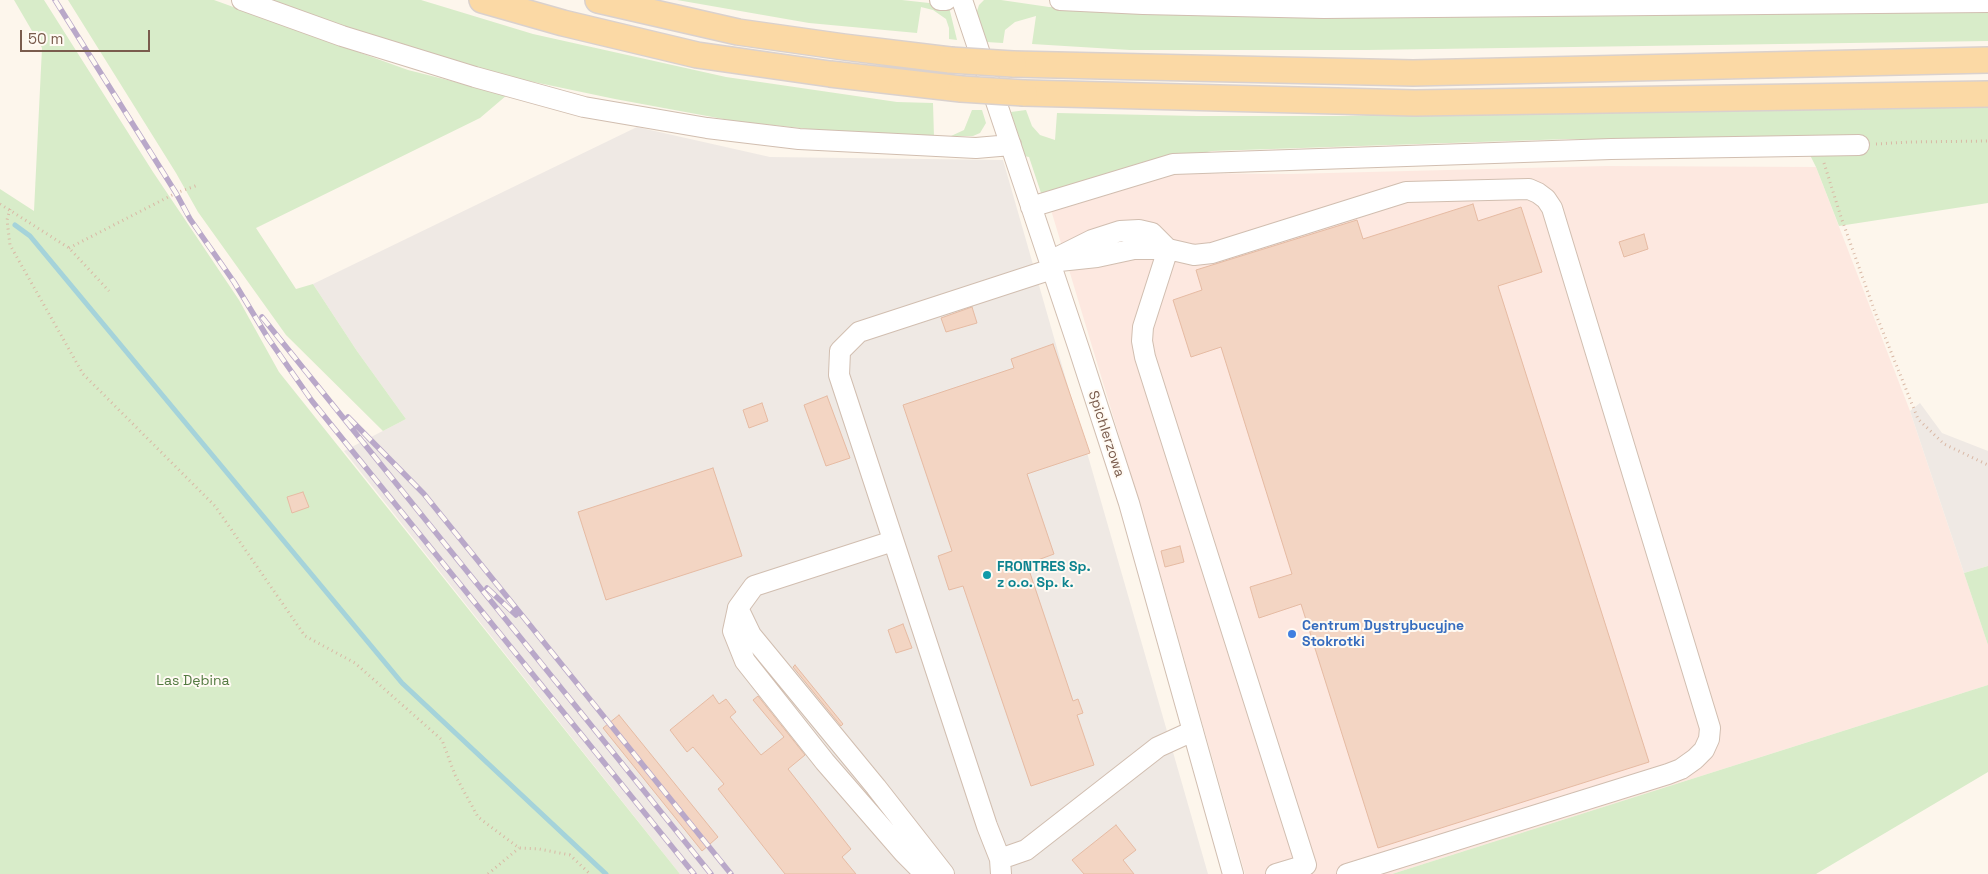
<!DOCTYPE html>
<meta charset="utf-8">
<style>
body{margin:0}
#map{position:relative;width:1988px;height:874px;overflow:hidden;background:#fdf6ec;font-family:"Space Grotesk",sans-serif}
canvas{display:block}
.scale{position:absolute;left:20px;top:30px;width:130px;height:22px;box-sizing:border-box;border:2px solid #7a5c4d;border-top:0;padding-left:6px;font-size:15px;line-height:18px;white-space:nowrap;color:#7a5c4d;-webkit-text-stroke:4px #fffaf3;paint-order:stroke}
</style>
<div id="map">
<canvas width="1988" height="874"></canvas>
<div class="scale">50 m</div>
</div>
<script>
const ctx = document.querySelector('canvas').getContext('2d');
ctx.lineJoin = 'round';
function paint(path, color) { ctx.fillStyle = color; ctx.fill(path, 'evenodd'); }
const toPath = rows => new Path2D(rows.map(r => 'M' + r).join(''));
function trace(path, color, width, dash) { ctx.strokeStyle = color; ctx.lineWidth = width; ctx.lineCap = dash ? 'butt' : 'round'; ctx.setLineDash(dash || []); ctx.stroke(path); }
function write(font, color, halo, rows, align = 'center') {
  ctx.font = font + ' "Space Grotesk",sans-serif'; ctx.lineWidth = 4; ctx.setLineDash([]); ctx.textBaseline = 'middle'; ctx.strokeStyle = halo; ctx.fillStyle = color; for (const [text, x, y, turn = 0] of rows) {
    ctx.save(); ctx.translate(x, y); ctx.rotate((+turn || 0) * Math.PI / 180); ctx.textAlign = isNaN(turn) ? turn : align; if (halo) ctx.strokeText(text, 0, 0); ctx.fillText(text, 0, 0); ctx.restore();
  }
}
paint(toPath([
 [1606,166,1816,167,1910,411,1988,645,1988,685,1392,874,1245,874,1151,542,1051,210,1159,173,1289,174]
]), '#fde8e0');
paint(toPath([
 [637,127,770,157,1003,160,1208,874,680,874,344,451,406,419,357,351,313,284],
 [1920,403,1942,433,1988,451,1988,566,1964,573,1910,411]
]), '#efe9e4');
paint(toPath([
 [14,0,44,0,153,172,239,300,279,372,680,874,0,874,0,189,34,211,42,48],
 [68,0,214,0,408,70,507,95,480,118,256,228,296,289,313,284,357,351,406,419,383,431,286,335,198,212,176,173],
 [271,0,421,0,533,34,726,77,897,102,933,103,934,137,838,132,734,121,615,99,510,77,381,39],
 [677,0,902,0,929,3,949,7,957,40,949,39,949,28,946,19,933,10,921,7,917,33,809,23],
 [984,0,1001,0,1049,7,1138,10,1988,7,1988,41,1366,50,1130,50,1032,44,1036,16,1015,22,1005,30,1003,43,986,42,976,14,979,5],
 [1988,105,1988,203,1839,226,1816,167,1810,155,1755,142,1569,139,1212,151,1151,164,1046,193,1041,193,1029,157,1024,156,1011,112,1026,110,1032,126,1040,135,1055,140,1057,113,1197,116,1345,116,1479,111],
 [972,110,982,110,986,123,980,133,973,136,951,136,964,130],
 [1988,566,1988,645,1964,573],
 [1988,685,1988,772,1816,874,1392,874]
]), '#d8ecc9');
trace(toPath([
 [15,225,30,236,402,683,606,874]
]), '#a5d3da', 5);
const building = toPath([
 [1473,204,1478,221,1521,207,1542,272,1498,286,1649,762,1378,848,1301,604,1259,618,1250,587,1292,574,1221,347,1191,357,1173,300,1202,290,1196,270,1357,220,1363,239,1473,204],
 [1644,234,1648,249,1624,257,1619,242,1644,234],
 [972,307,977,323,946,332,941,318,972,307],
 [1053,344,1090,453,1027,474,1054,554,1027,564,1073,701,1078,699,1083,713,1077,715,1094,765,1031,786,963,586,949,590,938,556,952,551,903,405,1014,368,1011,359,1053,344],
 [827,396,850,458,826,466,804,405,827,396],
 [762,403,768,421,749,428,743,410,762,403],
 [713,468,742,556,606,600,578,512,713,468],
 [303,492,309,507,292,513,287,497,303,492],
 [1180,546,1184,562,1165,567,1161,551,1180,546],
 [903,624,912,648,896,653,888,630,903,624],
 [795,665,843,724,841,726,793,667,795,665],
 [713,695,719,704,726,699,736,712,730,717,761,755,784,737,753,700,758,696,805,755,788,769,851,849,842,857,856,874,785,874,718,789,724,784,693,747,687,752,670,730,713,695],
 [619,715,718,837,702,851,603,728,619,715],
 [1116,825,1136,850,1123,860,1134,874,1084,874,1072,860,1116,825]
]);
paint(building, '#f3d5c3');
trace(building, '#e6bba3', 1);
const minor = toPath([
 [242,0,342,36,475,77,584,107,707,128,799,139,976,148,1011,145],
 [940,0,946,0],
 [962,0,1079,349,1129,503,1233,874],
 [1060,0,1143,4,1324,8,1988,2],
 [1031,207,1173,164,1611,149,1859,145],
 [1168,249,1143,327,1142,341,1145,357,1306,865,1276,874],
 [1060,256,1092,240,1120,231,1139,230,1152,233,1168,249],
 [1050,262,1097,257,1134,249,1168,249,1194,255,1212,253,1406,192,1529,189,1538,193,1546,199,1552,208,1710,728,1709,739,1704,750,1695,759,1681,769,1668,774,1347,874],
 [893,541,754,586,738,608,751,635,876,787,944,874],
 [738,608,733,631,745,661,825,762,904,853,925,874],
 [1000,859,1026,850,1158,747,1193,731],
 [1001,874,1000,859,987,826,839,375,840,351,859,332,1052,269]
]);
const major = toPath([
 [482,0,563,23,697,55,830,74,961,89],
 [598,0,738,32,844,47,950,60],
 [1013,64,1413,73,1988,60],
 [1024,93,1415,103,1988,94]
]);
trace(minor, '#d1beb0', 22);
trace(major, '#dad1cd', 28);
trace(toPath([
 [1876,144,1909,142,1988,141],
 [1824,163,1841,217,1875,312,1918,419,1944,444,1988,465],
 [0,204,69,248,109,291],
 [10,209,7,220,10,245,83,374,215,506,305,636,355,663,442,740,455,775,478,817,519,848,539,849,570,855,590,874],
 [69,248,176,193,198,185],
 [488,874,519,848]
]), '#d9b8a5', 3, [1, 4]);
trace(minor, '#fff', 20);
trace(major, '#fbd9a5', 25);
const rail = toPath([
 [55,0,176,193,190,219,234,282,268,338,312,401,694,874],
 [262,317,711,874],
 [348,417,424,494,731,874],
 [487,588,516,615]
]);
trace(rail, '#b9a8c9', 5.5);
trace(rail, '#fffaf3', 4, [11]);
const majorBridge = toPath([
 [950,60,1013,64],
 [961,89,1024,93]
]);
trace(majorBridge, '#dad1cd', 28, []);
trace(majorBridge, '#fbd9a5', 25);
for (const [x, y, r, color] of [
 [987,575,5,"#0f9aa8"],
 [1292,634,5,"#3f7fe0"]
]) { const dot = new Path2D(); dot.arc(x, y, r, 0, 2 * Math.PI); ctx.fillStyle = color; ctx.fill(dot); trace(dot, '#fffaf3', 2); }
write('14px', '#7a5c4d', '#fffaf3', [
 ["Spichlerzowa",1106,434,72]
]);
write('bold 14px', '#0d838f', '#fffaf3', [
 ["FRONTRES Sp.",997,567],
 ["z o.o. Sp. k.",997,583]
], 'left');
write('bold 14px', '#366cbe', '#fffaf3', [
 ["Centrum Dystrybucyjne",1302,626],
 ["Stokrotki",1302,642]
], 'left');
write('14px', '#537a41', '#fffaf3', [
 ["Las Dębina",193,681]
]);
</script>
